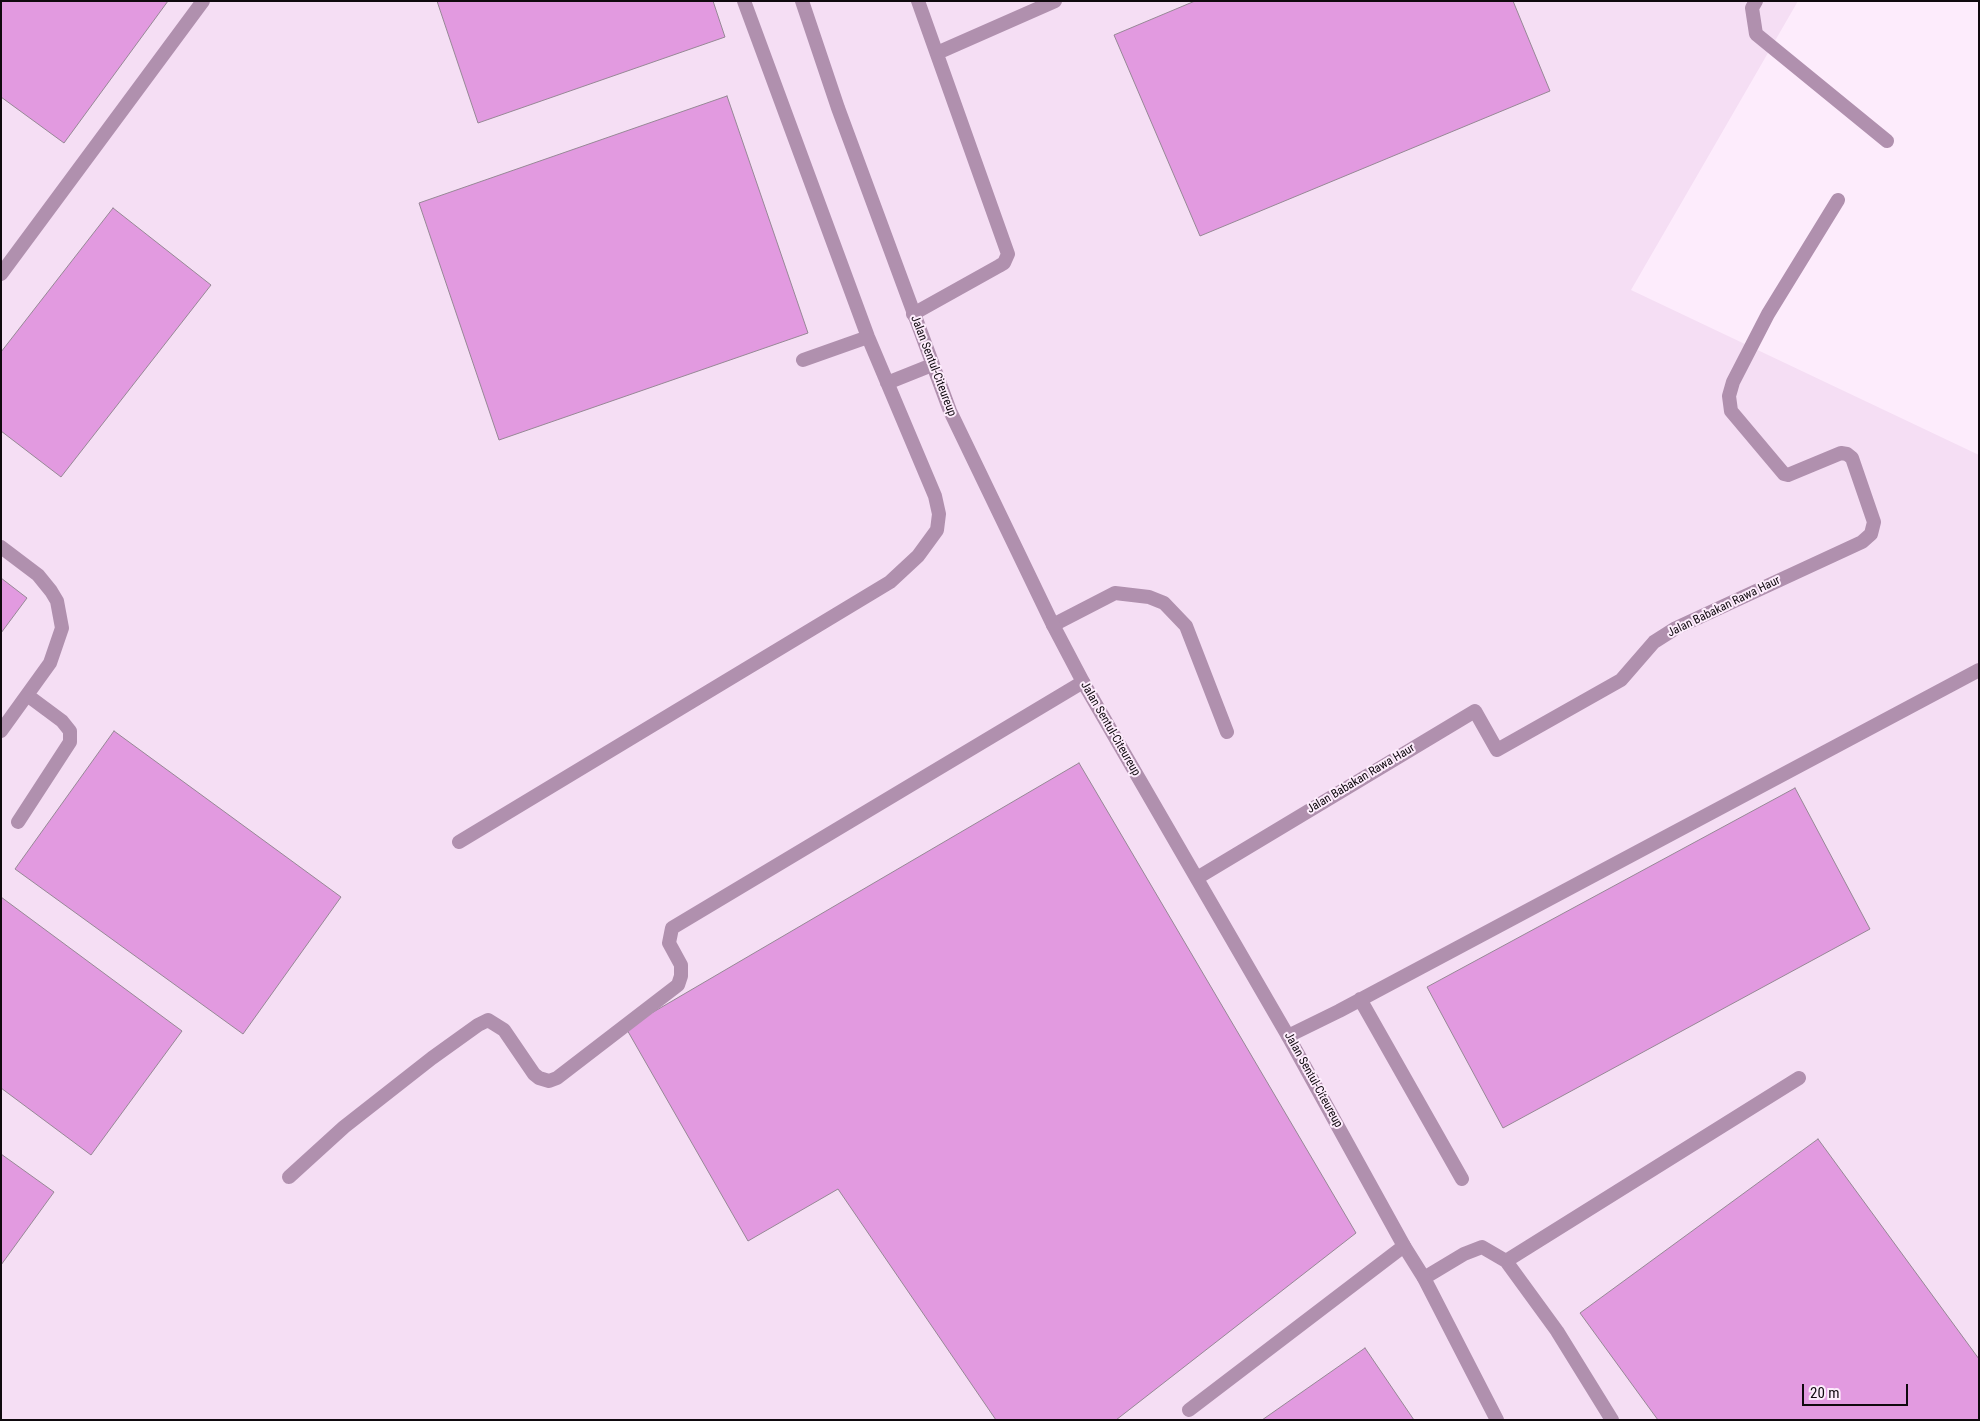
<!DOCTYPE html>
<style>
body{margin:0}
#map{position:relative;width:1980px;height:1421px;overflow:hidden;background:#fdecfc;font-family:"Roboto Condensed",sans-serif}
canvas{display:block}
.frame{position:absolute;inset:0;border:2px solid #0f090e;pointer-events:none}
.scale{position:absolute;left:1802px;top:1384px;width:106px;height:22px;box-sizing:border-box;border:2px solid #0f090e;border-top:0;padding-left:6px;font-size:15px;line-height:18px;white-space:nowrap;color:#0f090e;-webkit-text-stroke:4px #fdecfc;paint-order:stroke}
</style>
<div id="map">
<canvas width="1980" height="1421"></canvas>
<div class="frame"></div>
<div class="scale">20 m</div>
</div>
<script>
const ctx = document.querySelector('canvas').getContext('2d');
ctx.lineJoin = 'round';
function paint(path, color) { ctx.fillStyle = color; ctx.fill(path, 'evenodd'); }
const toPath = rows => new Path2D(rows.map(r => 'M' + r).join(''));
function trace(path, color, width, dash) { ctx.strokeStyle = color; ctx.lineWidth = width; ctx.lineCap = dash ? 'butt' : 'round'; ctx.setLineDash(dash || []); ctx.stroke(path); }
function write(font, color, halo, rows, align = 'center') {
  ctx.font = font + ' "Roboto Condensed",sans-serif'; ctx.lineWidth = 4; ctx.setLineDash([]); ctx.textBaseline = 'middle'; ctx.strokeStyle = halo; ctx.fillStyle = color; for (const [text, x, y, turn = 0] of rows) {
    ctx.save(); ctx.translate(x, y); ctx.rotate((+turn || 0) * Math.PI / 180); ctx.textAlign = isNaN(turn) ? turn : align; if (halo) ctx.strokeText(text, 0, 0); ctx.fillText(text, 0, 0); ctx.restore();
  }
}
paint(toPath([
 [1,1,1798,1,1631,290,1979,455,1979,1420,1,1420]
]), '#f5def4');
const building = toPath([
 [1,1,168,1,64,143,1,97,1,1],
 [437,1,713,1,725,37,478,123,437,1],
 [1195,1,1513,1,1550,91,1200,236,1114,35,1195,1],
 [727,96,808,333,499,440,419,203,727,96],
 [113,208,211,285,61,477,1,431,1,352,113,208],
 [1,578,27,598,1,633,1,578],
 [114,731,341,897,243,1034,15,869,114,731],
 [1079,763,1356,1233,1116,1420,996,1420,838,1189,748,1241,626,1028,1079,763],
 [1795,788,1870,929,1503,1128,1427,987,1795,788],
 [1,897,182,1031,91,1155,1,1088,1,897],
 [1818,1139,1979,1359,1979,1420,1658,1420,1580,1313,1818,1139],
 [1,1154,54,1192,1,1265,1,1154],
 [1365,1348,1414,1420,1262,1420,1365,1348]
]);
paint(building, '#e29ae0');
trace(building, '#978896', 1);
trace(toPath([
 [937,53,1055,1],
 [1,274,203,1],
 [913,314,999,266,1004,263,1008,254,918,1],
 [803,360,868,337],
 [887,383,932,365],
 [1,547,38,575,51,591,57,601,62,628,50,663,1,731],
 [1053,625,1115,593,1149,597,1164,603,1186,626,1227,732],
 [18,822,70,742,70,731,62,721,27,695],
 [459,842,890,582,918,556,937,530,939,514,935,496,868,337,744,1],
 [1197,878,1475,711,1497,750,1621,680,1654,642,1676,628,1862,542,1871,534,1874,522,1852,458,1847,454,1841,453,1788,475,1784,474,1731,411,1729,396,1733,382,1768,314,1838,200],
 [1360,999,1462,1179],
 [1288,1036,1339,1011,1979,670],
 [289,1177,344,1127,432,1058,478,1025,488,1020,504,1030,534,1074,539,1078,549,1081,557,1078,678,985,681,976,681,965,669,943,672,928,1083,682],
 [1506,1261,1799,1078],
 [1424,1278,1464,1254,1482,1247,1506,1261,1557,1331,1612,1420],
 [1189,1410,1404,1246]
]), '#b090ae', 14);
trace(toPath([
 [1756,1,1752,8,1756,34,1887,141]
]), '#b090ae', 14);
trace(toPath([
 [802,1,838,108,950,411,1053,625,1083,682,1288,1036,1404,1246,1424,1278,1497,1420]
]), '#b090ae', 14);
write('12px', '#0f090e', '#fdecfc', [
 ["Jalan Sentul-Citeureup",933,366,69],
 ["Jalan Babakan Rawa Haur",1724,607,-26],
 ["Jalan Sentul-Citeureup",1110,729,60],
 ["Jalan Babakan Rawa Haur",1361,779,-31],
 ["Jalan Sentul-Citeureup",1313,1080,61]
]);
</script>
